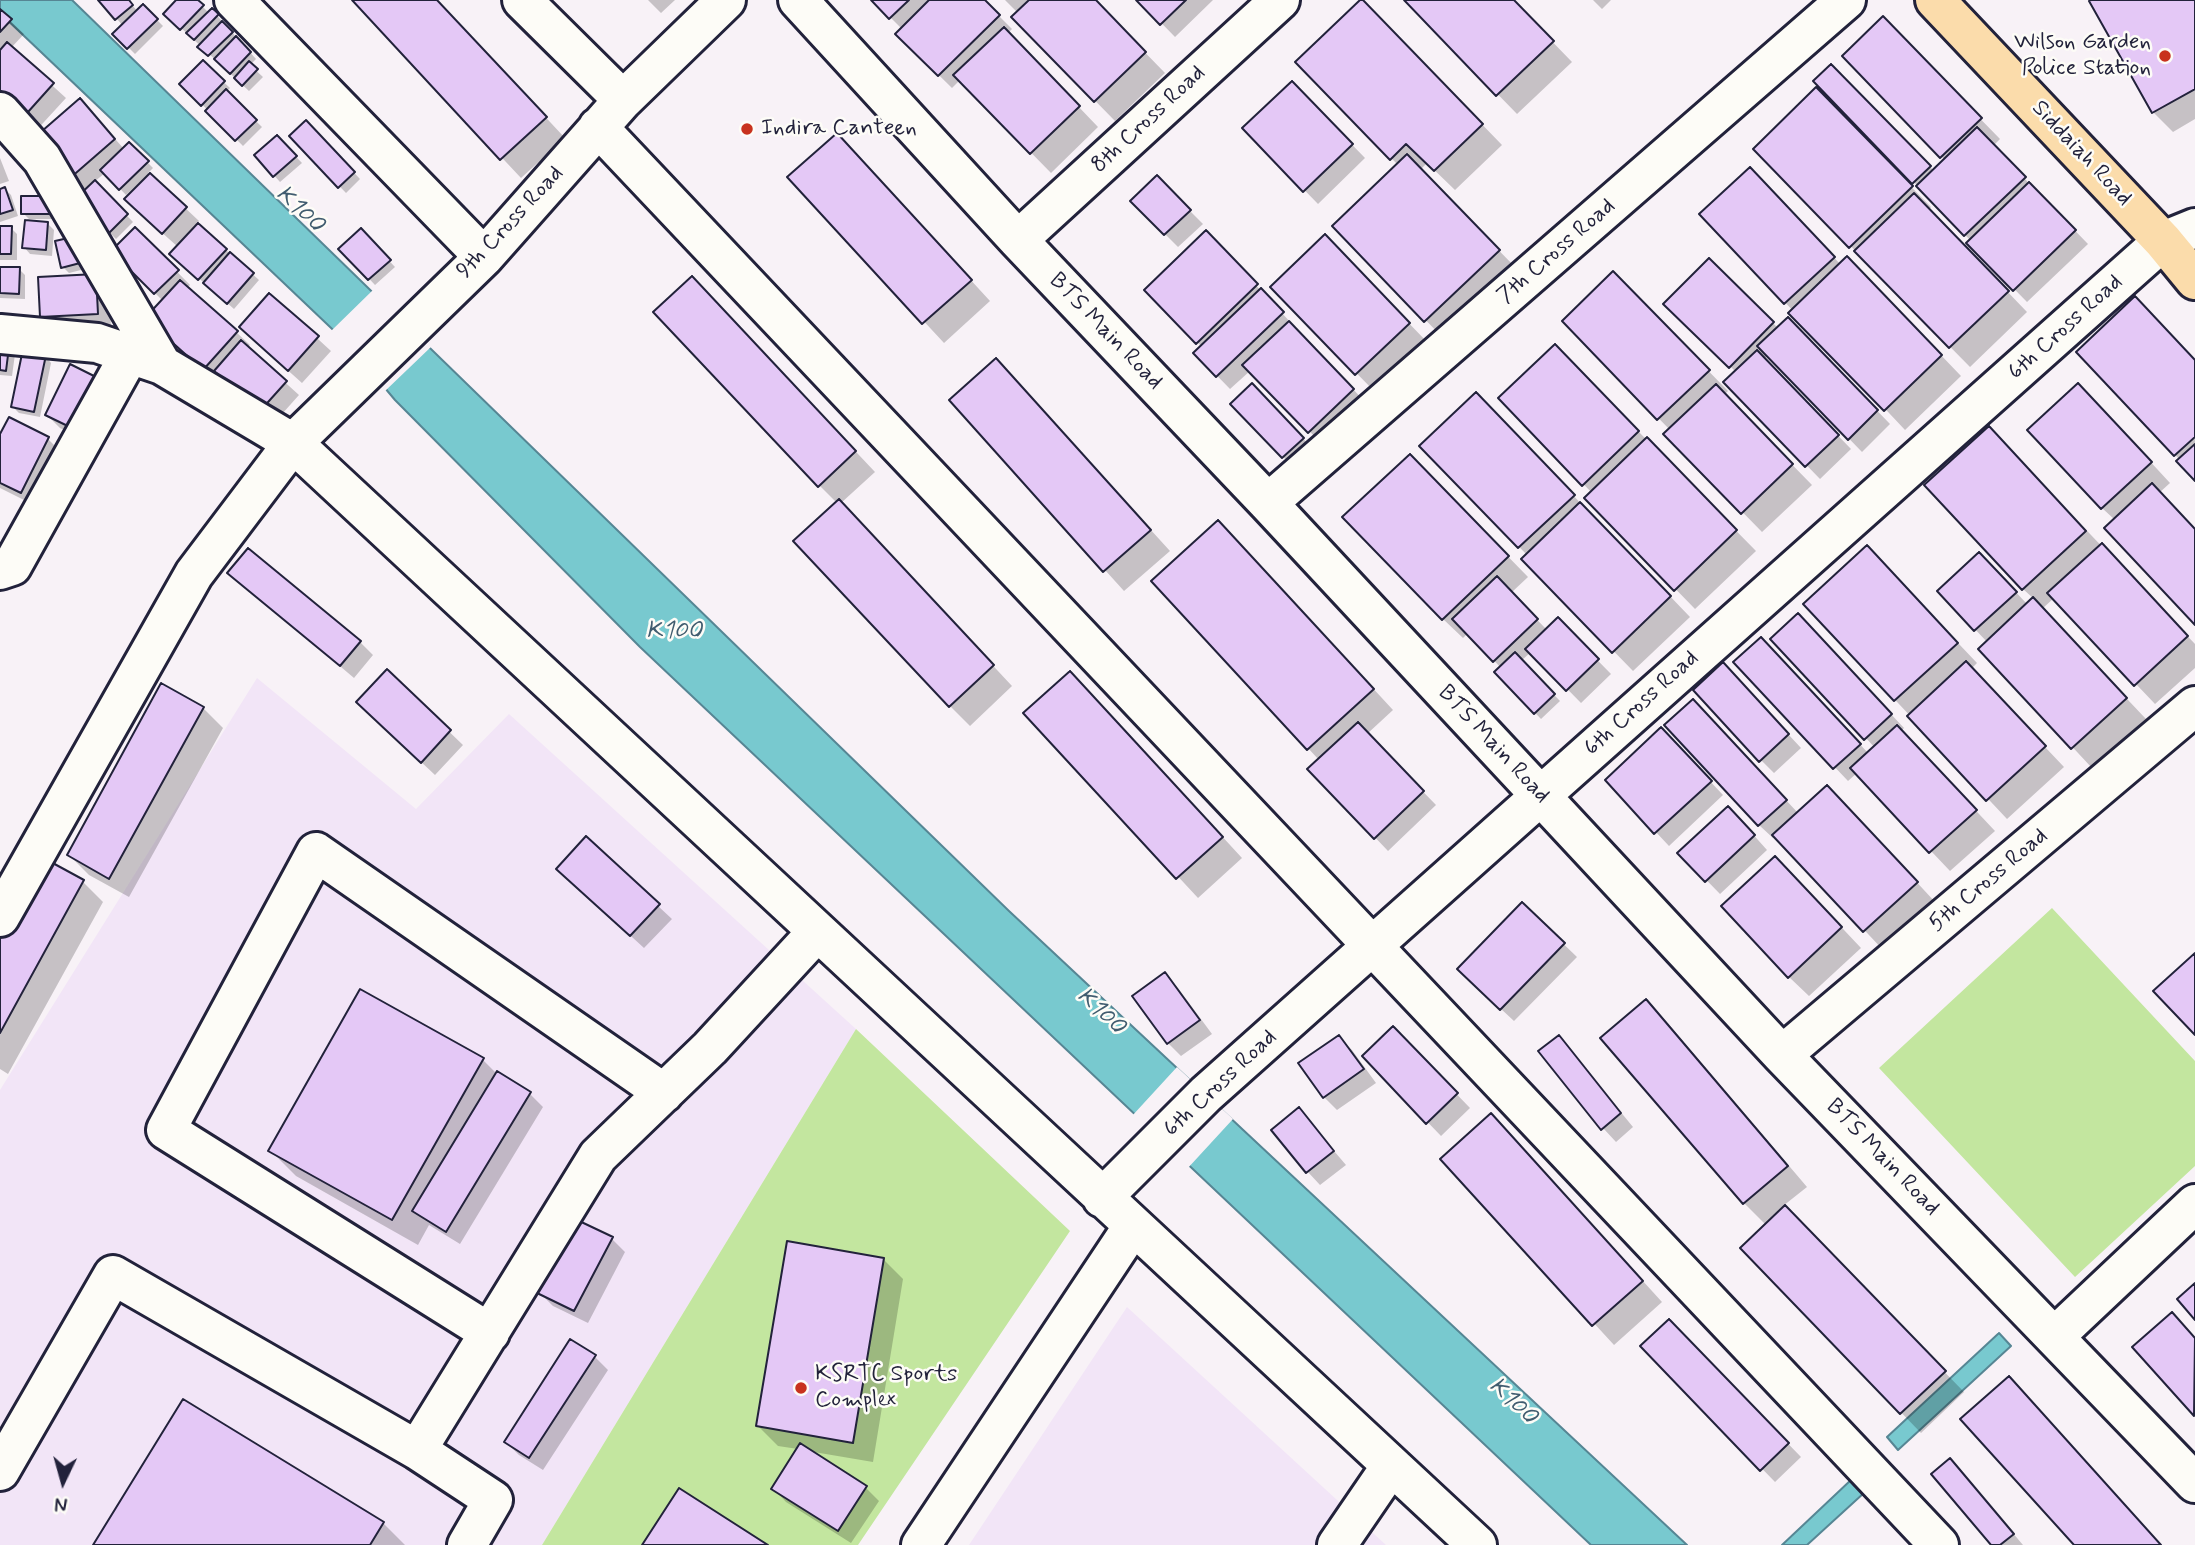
<!DOCTYPE html>
<style>
body{margin:0}
#map{position:relative;width:2195px;height:1545px;overflow:hidden;background:#f8f2f7;font-family:Mynerve,sans-serif}
canvas{display:block}
.north{position:absolute;left:28px;top:1447px;width:70px;height:70px;-webkit-text-stroke:5px #fdfcf7;paint-order:stroke;rotate:185deg;font-size:19px;font-weight:700;line-height:28px;text-align:center;color:#22223b}
.north::after{content:'';display:block;margin:auto;width:24px;height:32px;background:#22223b;clip-path:polygon(50% 0,100% 100%,50% 72%,0 100%)}
</style>
<div id="map">
<canvas width="2195" height="1545"></canvas>
<div class="north">N</div>
</div>
<script>
const ctx = document.querySelector('canvas').getContext('2d');
ctx.lineJoin = 'round';
function paint(path, color) { ctx.fillStyle = color; ctx.fill(path, 'evenodd'); }
const toPath = rows => new Path2D(rows.map(r => 'M' + r).join(''));
function trace(path, color, width, dash) { ctx.strokeStyle = color; ctx.lineWidth = width; ctx.lineCap = dash ? 'butt' : 'round'; ctx.setLineDash(dash || []); ctx.stroke(path); }
function write(font, color, halo, rows, align = 'center') {
  ctx.font = font + ' Mynerve,sans-serif'; ctx.lineWidth = 5; ctx.setLineDash([]); ctx.textBaseline = 'middle'; ctx.strokeStyle = halo; ctx.fillStyle = color; for (const [text, x, y, turn = 0] of rows) {
    ctx.save(); ctx.translate(x, y); ctx.rotate((+turn || 0) * Math.PI / 180); ctx.textAlign = isNaN(turn) ? turn : align; if (halo) ctx.strokeText(text, 0, 0); ctx.fillText(text, 0, 0); ctx.restore();
  }
}
paint(toPath([
 [257,678,416,809,509,714,856,1029,542,1545,0,1545,0,1090],
 [1127,1307,1386,1545,969,1545]
]), '#f2e5f7');
paint(toPath([
 [2052,908,2195,1061,2195,1166,2075,1277,1879,1068],
 [856,1029,1070,1231,858,1545,542,1545]
]), '#c3e69f');
const water = toPath([
 [0,0,72,0,1009,911,1687,1545,1591,1545,640,647,395,400,349,345,0,13,0,0],
 [1999,1333,2011,1346,1898,1450,1887,1437,1999,1333],
 [1852,1479,1865,1492,1807,1545,1782,1545,1852,1479]
]);
paint(water, '#78c9cf');
trace(water, '#568694', 2);
paint(toPath([
 [374,289,432,346,384,392,347,347,330,332],
 [1177,1067,1233,1119,1187,1169,1132,1116]
]), '#f8f2f7');
paint(toPath([
 [101,0,128,0,138,12,143,6,163,26,135,54,115,34,123,26],
 [179,0,196,0,209,13,212,10,256,59,250,65,263,77,249,91,165,13],
 [354,0,436,0,565,138,521,178],
 [648,0,675,0,661,13],
 [873,0,983,0,1012,29,1008,33,1098,127,1051,173,960,80,952,88,897,34,902,29],
 [1005,0,1094,0,1165,73,1115,121,1013,17,1018,13],
 [1139,0,1213,0,1175,37],
 [1406,0,1512,0,1572,62,1517,114],
 [1593,0,1611,0,1602,9],
 [2095,0,2195,0,2195,119,2173,132,2153,112],
 [0,11,24,34,11,48,66,98,33,134,0,104],
 [1883,19,2000,139,1993,146,2088,244,2027,302,1969,243,1971,241,1816,81,1831,66,1934,171,1945,160,1844,56],
 [1382,21,1502,145,1455,190,1427,163,1420,170,1519,271,1446,341,1334,226,1398,165,1298,62],
 [203,63,230,88,226,92,262,127,243,146,182,84],
 [1292,83,1365,158,1318,204,1245,129],
 [1816,90,1931,207,1929,210,2027,312,1970,367,1755,149],
 [93,114,124,149,129,144,153,168,148,173,199,221,197,224,259,280,234,309,171,254,178,247,140,213,142,184,140,182,126,195,105,173,94,182,133,222,116,239,77,200,85,192,70,178],
 [306,122,360,179,346,193,291,136],
 [277,137,302,163,280,182,256,155],
 [856,155,990,301,944,343,790,177],
 [0,158,9,181,0,184],
 [1157,178,1203,224,1178,247,1132,201],
 [5,189,11,195,18,216,0,222,0,191],
 [1770,189,1841,265,1867,278,1961,376,1905,430,1702,214],
 [56,204,57,219,29,219,23,213],
 [48,224,54,230,52,256,30,254,24,247],
 [0,227,11,228,17,234,17,260,0,260],
 [135,229,190,285,187,288,236,332,250,345,247,348,299,395,274,423,222,376,217,382,161,332,163,301,113,251],
 [361,231,395,267,375,285,341,249],
 [1206,232,1366,403,1323,445,1250,371,1230,389,1195,353,1202,347,1146,290],
 [57,242,89,268,69,273,63,267],
 [1345,257,1429,344,1376,393,1272,287],
 [1709,260,1778,328,1788,319,1890,424,1862,452,1768,355,1764,359,1851,449,1820,479,1726,382,1736,372,1666,304],
 [0,269,19,269,25,275,25,299,0,298],
 [1613,273,1728,391,1724,395,1812,485,1762,532,1666,434,1670,430,1564,321],
 [40,278,109,290,111,327,55,330,42,316],
 [270,295,331,351,302,383,254,340],
 [711,298,875,472,841,503,1012,686,970,726,950,706,837,503,819,485],
 [0,339,16,347,12,376,0,375],
 [2078,352,2195,361,2195,478,2180,460],
 [45,356,51,363,40,417,19,413,13,407],
 [996,360,1170,551,1124,591,951,400],
 [71,366,89,442,60,428,47,415],
 [1575,367,1756,551,1695,609,1587,498,1592,493,1501,398],
 [1252,386,1316,452,1296,470,1232,404],
 [2098,405,2170,483,2159,493,2195,530,2195,623,2115,520,2102,508],
 [1495,414,1690,617,1633,671,1524,559,1527,555,1421,446],
 [0,438,48,439,61,452,34,505,0,488],
 [2008,448,2195,644,2195,668,2155,704,2054,598,2042,609,2146,719,2092,768,1981,649,1988,643,1939,591,1992,567,2028,605,2034,599,2023,589],
 [1410,456,1528,577,1511,593,1547,630,1558,620,1611,674,1581,703,1531,652,1521,661,1560,701,1541,719,1496,672,1501,668,1468,633,1463,638,1443,619],
 [1238,542,1393,710,1367,734,1436,805,1388,851,1310,769,1319,760,1154,581],
 [1886,567,1977,663,1971,669,2064,767,2007,819,1805,604],
 [230,573,360,642,373,655,354,678],
 [1811,629,1904,728,1901,731,1995,831,1950,871,1857,773,1848,781,1735,662,1774,652,1869,754,1875,748,1866,738],
 [387,672,463,745,435,775,371,715],
 [1736,678,1801,748,1774,773,1761,760],
 [1090,693,1242,858,1198,898,1026,713],
 [203,708,223,728,129,897,89,875,69,855],
 [1706,714,1798,813,1847,807,1936,903,1884,951,1776,836,1773,838,1759,825,1666,725],
 [1674,743,1723,795,1669,846,1607,780],
 [1741,821,1767,850,1720,894,1680,853],
 [586,839,672,919,644,948,572,882],
 [39,858,83,882,103,902,8,1074,0,1069,0,927],
 [1795,878,1861,948,1809,996,1789,977],
 [1522,904,1577,957,1514,1021,1472,982],
 [1165,975,1178,988,1212,1034,1181,1056,1168,1043],
 [1646,1002,1666,1021,1807,1187,1783,1206,1964,1392,1921,1433,1742,1248,1766,1225,1744,1203],
 [1393,1028,1470,1108,1441,1136,1364,1056],
 [1339,1037,1352,1050,1376,1083,1337,1110,1324,1097],
 [1559,1037,1633,1127,1616,1142,1603,1128],
 [483,1060,497,1074,530,1094,543,1107,460,1244,429,1225,418,1245,296,1176,270,1150],
 [1299,1110,1346,1165,1320,1185,1307,1171],
 [1511,1136,1662,1302,1614,1345,1443,1159],
 [612,1239,625,1252,588,1323,553,1306,539,1292],
 [883,1259,903,1279,873,1462,808,1451,866,1488,879,1501,851,1543,786,1502,773,1488,798,1449,778,1446,758,1426],
 [1669,1321,1801,1457,1775,1482,1643,1346],
 [2185,1328,2195,1339,2195,1415,2135,1347],
 [595,1357,608,1370,543,1470,519,1455,506,1442],
 [1963,1474,2023,1545,1994,1545],
 [383,1523,405,1545,95,1545]
]), '#0003');
const building = toPath([
 [98,0,129,0,133,5,115,20,98,0],
 [176,0,198,0,204,5,180,30,163,14,176,0],
 [352,0,437,0,547,117,500,160,352,0],
 [871,0,909,0,889,19,871,0],
 [929,0,985,0,1000,15,938,76,895,34,929,0],
 [1029,0,1096,0,1146,52,1094,102,1011,17,1029,0],
 [1136,0,1186,0,1160,25,1136,0],
 [1360,0,1363,0,1483,124,1434,171,1406,144,1390,160,1295,62,1360,0],
 [1404,0,1514,0,1554,41,1496,96,1404,0],
 [2091,0,2195,0,2195,89,2152,113,2089,1,2091,0],
 [143,4,158,19,127,49,112,34,143,4],
 [212,8,219,14,194,40,186,33,212,8],
 [0,9,12,19,0,32,0,9],
 [1883,16,1982,118,1940,158,1842,56,1883,16],
 [222,21,233,32,208,56,197,47,222,21],
 [1004,27,1080,106,1030,154,953,75,1004,27],
 [236,36,251,52,230,74,214,59,236,36],
 [7,42,54,83,19,122,0,105,0,50,7,42],
 [203,60,225,81,201,106,179,84,203,60],
 [249,61,258,69,242,86,234,78,249,61],
 [1831,64,1931,166,1912,184,1813,81,1831,64],
 [1292,81,1353,144,1303,192,1242,128,1292,81],
 [1816,87,1913,186,1849,248,1753,149,1816,87],
 [226,89,257,120,235,141,205,111,226,89],
 [80,98,115,139,69,179,34,138,80,98],
 [306,120,355,172,338,188,289,136,306,120],
 [1977,127,2026,177,1964,236,1916,186,1977,127],
 [837,133,972,280,922,324,787,177,837,133],
 [277,135,297,156,273,177,254,155,277,135],
 [129,142,149,161,119,190,100,170,129,142],
 [1407,154,1500,250,1424,322,1332,226,1407,154],
 [1750,167,1835,257,1784,304,1699,214,1750,167],
 [150,173,187,207,162,234,124,199,150,173],
 [1157,175,1191,210,1164,235,1130,201,1157,175],
 [95,180,128,214,108,234,74,200,95,180],
 [2029,182,2076,230,2013,291,1966,243,2029,182],
 [5,187,13,210,0,214,0,189,5,187],
 [1914,193,2009,291,1949,348,1854,251,1914,193],
 [21,196,51,196,51,214,21,214,21,196],
 [25,220,48,222,46,250,22,248,25,220],
 [198,223,227,249,198,280,169,254,198,223],
 [0,226,12,226,11,254,0,254,0,226],
 [135,227,179,270,154,294,111,251,135,227],
 [361,228,391,260,368,280,338,249,361,228],
 [1206,230,1258,284,1196,344,1144,290,1206,230],
 [1325,234,1410,323,1355,375,1270,287,1325,234],
 [77,236,84,262,61,268,55,241,77,236],
 [230,252,254,273,227,304,203,283,230,252],
 [1847,256,1942,355,1884,411,1788,313,1847,256],
 [1709,258,1774,322,1729,368,1663,304,1709,258],
 [0,267,20,267,19,294,0,293,0,267],
 [1613,271,1710,370,1657,420,1562,321,1613,271],
 [96,274,98,314,40,317,38,277,96,274],
 [692,276,856,451,818,487,653,312,692,276],
 [180,280,238,331,203,370,145,318,180,280],
 [1261,288,1284,312,1216,377,1193,353,1261,288],
 [269,293,319,336,288,371,239,327,269,293],
 [2135,296,2195,360,2195,437,2174,456,2076,352,2135,296],
 [1788,317,1878,410,1848,440,1757,346,1788,317],
 [1289,321,1354,389,1308,433,1242,365,1289,321],
 [0,338,10,339,6,371,0,370,0,338],
 [241,340,287,381,260,411,214,371,241,340],
 [1555,344,1639,431,1582,486,1498,398,1555,344],
 [23,349,46,355,34,412,11,407,23,349],
 [1757,350,1839,435,1805,467,1723,382,1757,350],
 [996,358,1151,530,1103,572,949,400,996,358],
 [70,364,100,379,76,430,45,415,70,364],
 [1252,383,1304,438,1282,458,1230,404,1252,383],
 [2078,383,2152,462,2101,509,2027,430,2078,383],
 [1716,384,1793,464,1741,514,1663,434,1716,384],
 [1476,392,1575,495,1518,548,1419,446,1476,392],
 [9,417,49,437,21,493,0,483,0,434,9,417],
 [1989,426,2086,531,2022,590,1924,485,1989,426],
 [1647,437,1737,530,1674,591,1584,498,1647,437],
 [2195,444,2195,481,2176,461,2195,444],
 [1410,454,1509,556,1442,620,1342,517,1410,454],
 [2152,483,2195,529,2195,625,2104,528,2152,483],
 [839,499,994,665,949,707,793,541,839,499],
 [1580,502,1671,596,1612,653,1521,559,1580,502],
 [1218,520,1374,689,1307,750,1151,581,1218,520],
 [2102,543,2188,636,2134,686,2047,593,2102,543],
 [1867,545,1958,643,1894,701,1803,604,1867,545],
 [248,548,361,641,340,666,227,573,248,548],
 [1979,552,2017,592,1974,631,1937,591,1979,552],
 [1497,576,1538,619,1493,662,1452,619,1497,576],
 [2033,597,2127,698,2071,749,1978,649,2033,597],
 [1798,613,1892,714,1864,740,1770,639,1798,613],
 [1558,617,1599,659,1566,691,1525,649,1558,617],
 [1761,637,1861,744,1833,769,1733,662,1761,637],
 [1515,652,1555,694,1534,714,1494,672,1515,652],
 [1966,661,2046,746,1986,801,1907,716,1966,661],
 [1723,662,1789,734,1759,762,1693,690,1723,662],
 [387,669,451,730,421,763,356,702,387,669],
 [1070,671,1223,837,1176,879,1023,713,1070,671],
 [161,683,204,707,109,879,67,855,161,683],
 [1693,699,1787,800,1758,826,1664,725,1693,699],
 [1358,722,1424,791,1374,839,1307,769,1358,722],
 [1897,725,1977,810,1929,853,1850,768,1897,725],
 [1661,727,1712,781,1654,834,1605,780,1661,727],
 [1827,785,1918,882,1863,932,1772,835,1827,785],
 [1728,806,1755,835,1705,882,1677,853,1728,806],
 [586,836,660,904,630,936,556,869,586,836],
 [38,855,84,880,0,1033,0,923,38,855],
 [1775,856,1842,927,1788,978,1721,906,1775,856],
 [1522,902,1565,943,1500,1010,1457,969,1522,902],
 [2195,953,2195,1035,2153,991,2195,953],
 [1165,972,1200,1020,1167,1044,1132,996,1165,972],
 [360,989,484,1058,392,1220,268,1151,360,989],
 [1646,999,1788,1166,1743,1204,1600,1038,1646,999],
 [1393,1026,1458,1093,1426,1124,1362,1056,1393,1026],
 [1339,1035,1364,1069,1323,1098,1298,1063,1339,1035],
 [1559,1035,1621,1113,1601,1130,1538,1051,1559,1035],
 [497,1071,531,1092,446,1232,412,1211,497,1071],
 [1299,1107,1334,1151,1306,1173,1271,1130,1299,1107],
 [1491,1113,1643,1281,1592,1326,1440,1159,1491,1113],
 [1785,1205,1946,1371,1900,1414,1740,1248,1785,1205],
 [575,1219,613,1237,574,1311,537,1293,575,1219],
 [787,1241,884,1258,853,1443,756,1426,787,1241],
 [2195,1283,2195,1320,2177,1299,2195,1283],
 [2172,1312,2195,1338,2194,1416,2132,1347,2172,1312],
 [1669,1319,1789,1443,1760,1471,1640,1346,1669,1319],
 [570,1339,596,1355,529,1458,504,1442,570,1339],
 [2009,1376,2161,1545,2074,1545,1960,1419,2009,1376],
 [183,1399,384,1522,370,1545,93,1545,183,1399],
 [800,1443,867,1486,838,1531,771,1489,800,1443],
 [1950,1458,2014,1534,2000,1545,1991,1545,1931,1474,1950,1458],
 [679,1488,768,1545,642,1545,679,1488]
]);
paint(building, '#e4c8f6');
trace(building, '#22223b', 2);
const minor = toPath([
 [234,0,484,257],
 [522,0,623,100],
 [798,0,1018,240,1268,503,1782,1055,2195,1483],
 [0,112,42,159,162,365],
 [598,127,1939,1545],
 [1018,240,1280,0],
 [0,334,97,343,162,365,293,443,1477,1545],
 [1268,503,1846,0],
 [0,570,12,566,130,354],
 [0,917,194,574,293,443,484,257,623,100,726,0],
 [1782,1055,2195,706],
 [1102,1198,1206,1094,2163,241,2195,228],
 [490,1333,166,1130,316,852,664,1093],
 [2054,1337,2195,1204],
 [417,1450,598,1156,710,1048,817,932],
 [0,1471,113,1275,417,1450,493,1500,467,1545],
 [921,1545,1133,1226],
 [1337,1545,1391,1466]
]);
const major = toPath([
 [1935,0,2163,241,2195,280]
]);
trace(minor, '#22223b', 44);
trace(major, '#22223b', 44);
trace(minor, '#fdfcf7', 38);
trace(major, '#fbdcab', 38);
for (const [x, y, r, color] of [
 [2165,56,7,"#c8321e"],
 [747,129,7,"#c8321e"],
 [801,1388,7,"#c8321e"]
]) { const dot = new Path2D(); dot.arc(x, y, r, 0, 2 * Math.PI); ctx.fillStyle = color; ctx.fill(dot); trace(dot, '#fdfcf7', 2.5); }
write('23px', '#22223b', '#fdfcf7', [
 ["Wilson Garden",2151,43,"right"],
 ["Police Station",2151,69,"right"],
 ["Indira Canteen",761,129],
 ["KSRTC Sports",815,1375],
 ["Complex",815,1401]
], 'left');
write('23px', '#22223b', '#fdfcf7', [
 ["8th Cross Road",1149,120,-43],
 ["Siddaiah Road",2081,154,47],
 ["9th Cross Road",511,223,-47],
 ["7th Cross Road",1557,252,-41],
 ["6th Cross Road",2066,328,-42],
 ["BTS Main Road",1105,332,46],
 ["6th Cross Road",1642,704,-42],
 ["BTS Main Road",1493,745,47],
 ["5th Cross Road",1989,881,-40],
 ["6th Cross Road",1221,1084,-43],
 ["BTS Main Road",1882,1158,46]
]);
write('italic 24px', '#405c6f', '#fdfcf7', [
 ["K100",299,210,43],
 ["K100",674,632],
 ["K100",1100,1012,43],
 ["K100",1512,1402,43]
]);
</script>
